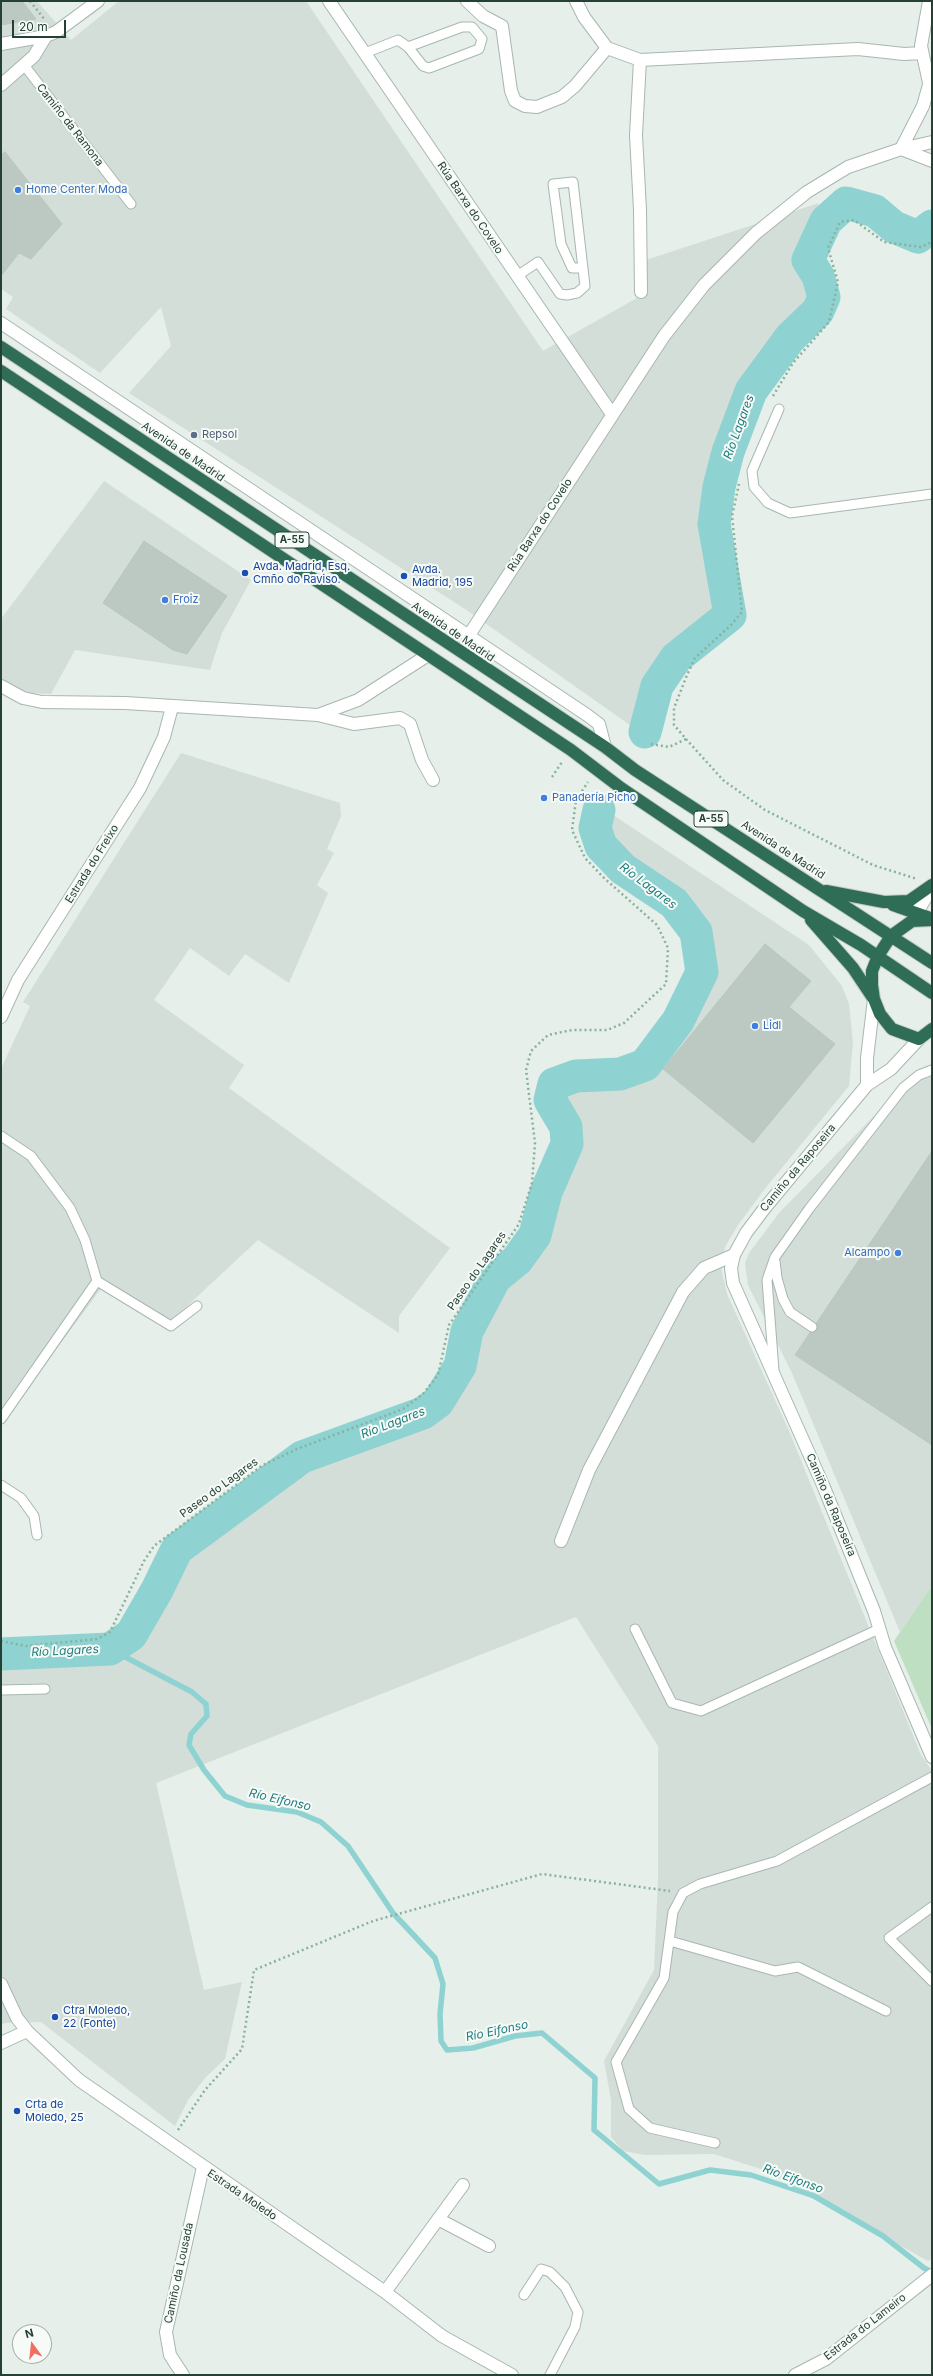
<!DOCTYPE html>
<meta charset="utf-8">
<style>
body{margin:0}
#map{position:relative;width:933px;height:2376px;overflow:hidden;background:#e6efe9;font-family:Inter,sans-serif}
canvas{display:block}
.frame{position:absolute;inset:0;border:2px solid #254135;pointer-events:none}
.north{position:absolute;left:12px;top:2324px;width:40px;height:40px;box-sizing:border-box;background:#f7fbf8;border:1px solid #a3b1aa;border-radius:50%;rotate:345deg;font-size:11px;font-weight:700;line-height:16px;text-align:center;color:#254135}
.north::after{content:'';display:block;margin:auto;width:14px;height:18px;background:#f06f62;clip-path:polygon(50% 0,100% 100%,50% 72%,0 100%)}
.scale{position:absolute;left:12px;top:20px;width:54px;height:18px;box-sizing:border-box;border:2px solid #254135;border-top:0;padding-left:5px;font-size:12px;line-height:14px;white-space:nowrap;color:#254135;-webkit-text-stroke:3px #f7fbf8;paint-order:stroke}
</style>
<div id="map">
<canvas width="933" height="2376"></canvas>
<div class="frame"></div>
<div class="north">N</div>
<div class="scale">20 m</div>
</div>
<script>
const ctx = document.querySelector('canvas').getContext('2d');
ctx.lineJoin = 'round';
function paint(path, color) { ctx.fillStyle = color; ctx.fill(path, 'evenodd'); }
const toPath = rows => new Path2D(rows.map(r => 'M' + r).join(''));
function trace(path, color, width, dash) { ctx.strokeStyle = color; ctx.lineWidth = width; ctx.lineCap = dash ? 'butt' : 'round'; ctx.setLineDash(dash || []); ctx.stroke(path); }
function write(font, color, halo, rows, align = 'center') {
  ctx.font = font + ' Inter,sans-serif'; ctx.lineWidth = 4; ctx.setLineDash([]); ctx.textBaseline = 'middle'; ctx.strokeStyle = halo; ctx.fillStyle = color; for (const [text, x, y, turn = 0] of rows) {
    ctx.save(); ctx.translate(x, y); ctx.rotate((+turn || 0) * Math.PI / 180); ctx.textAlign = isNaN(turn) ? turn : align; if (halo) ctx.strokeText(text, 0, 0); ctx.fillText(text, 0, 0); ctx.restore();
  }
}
paint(toPath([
 [1,1,37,1,71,40,119,1,306,1,543,351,644,294,646,260,819,203,799,261,811,280,815,296,811,307,784,333,744,387,720,449,711,485,706,525,722,612,670,652,650,683,637,730,468,611,129,393,171,346,161,307,100,373,6,309,13,297,1,289],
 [104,481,251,580,222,633,210,670,75,650,51,694,30,693,17,688,1,680,1,619],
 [181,753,340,803,341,816,327,849,334,853,317,885,328,893,289,983,245,954,229,976,190,948,154,1000,244,1065,229,1088,450,1248,399,1316,399,1333,258,1240,170,1322,106,1282,1,1424,1,1069,30,1006,23,1002],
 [607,811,809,945,842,986,849,1004,853,1043,849,1086,767,1186,738,1225,725,1247,721,1268,727,1294,789,1431,921,1755,932,1771,932,2259,928,2261,764,2170,714,2154,645,2155,623,2151,611,2137,611,2100,604,2061,654,1970,658,1878,658,1746,576,1617,156,1783,204,1990,242,1982,225,2059,206,2077,188,2100,175,2126,41,2022,5,2023,1,2025,1,1663,113,1657,137,1641,183,1554,202,1540,306,1464,427,1421,444,1407,467,1369,474,1334,501,1284,524,1265,543,1238,553,1195,575,1145,574,1124,559,1098,561,1090,577,1084,610,1083,603,1078,629,1077,644,1066,675,1024,706,970,698,921,680,897,628,862,608,842,604,827],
 [932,1066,932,1585,900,1632,792,1373,748,1285,745,1263,749,1253,779,1213,919,1070]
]), '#d4ded8');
paint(toPath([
 [932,1585,932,1729,894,1641]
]), '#bfdfc3');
trace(toPath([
 [110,1649,192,1692,206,1704,207,1716,191,1734,189,1745,204,1770,225,1796,247,1805,297,1812,321,1822,348,1846,393,1913,435,1958,443,1984,440,2014,441,2041,447,2050,473,2048,515,2036,542,2033,595,2078,594,2130,659,2184,710,2170,751,2175,814,2196,883,2236,924,2268,932,2272]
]), '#8fd2d2', 5.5);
trace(toPath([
 [645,732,657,686,676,658,730,615,714,524,719,487,728,452,751,391,790,338,818,311,824,297,818,276,808,260,826,221,846,203,875,211,894,227,918,237,932,226],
 [1,1654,110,1649,131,1635,157,1590,177,1549,302,1457,423,1413,438,1402,460,1366,467,1331,495,1278,517,1260,535,1235,546,1192,567,1144,566,1127,550,1100,554,1084,576,1076,620,1074,645,1065,678,1021,702,972,696,932,674,903,623,869,601,846,595,828,599,810]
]), '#8fd2d2', 33);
const building = toPath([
 [1,1,22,1,36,19,1,25,1,1],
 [5,152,62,224,31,259,19,253,1,276,1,155,5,152],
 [144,541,227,596,187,654,173,650,103,603,144,541],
 [765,944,811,981,789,1007,835,1044,753,1143,663,1069,765,944],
 [932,1151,932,1445,795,1355,932,1151]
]);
paint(building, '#bbc9c2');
trace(building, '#b8c8bf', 1);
const lane = toPath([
 [365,53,398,40,408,47,423,66,429,68,479,49,482,39,472,27,462,27,408,47],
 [24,65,131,204],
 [517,276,538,262,560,294,567,295,577,293,585,286,573,182,553,184,561,244,572,268,583,268],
 [779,409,752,471,754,487,768,503,790,513,932,494],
 [1,1136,31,1156,70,1208,85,1240,97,1281,171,1326,197,1306],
 [775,1261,777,1278,783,1299,790,1312,812,1327],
 [774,1370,767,1280,775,1257,809,1209,903,1088,919,1075,932,1070],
 [1,1419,97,1281],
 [1,1485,21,1498,34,1516,37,1535],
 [635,1629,672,1703,701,1711,879,1629],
 [1,1690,45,1689],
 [932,1907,889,1938,932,1981],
 [670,1941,775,1971,798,1967,886,2011],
 [715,2143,650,2128,629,2109,616,2062,664,1978,673,1912,683,1893,700,1884,777,1861,932,1777],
 [524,2295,541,2269,550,2272,565,2287,578,2312,575,2327,550,2375]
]);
const street = toPath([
 [329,1,612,414],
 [467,1,483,16,502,26,511,91,515,101,525,106,537,107,562,97,575,86,607,48],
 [576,1,584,17,607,48,640,60,858,49,904,54,922,53],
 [929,1,921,46,931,92],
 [1,44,46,36,56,32,98,1],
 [640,60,636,135,640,210,641,292],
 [1,85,34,56,46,36],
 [929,85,923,106,901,149,932,161],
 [1,323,587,715,599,724,605,747],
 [469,635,664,336,704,285,756,233,807,192,848,167,901,149,932,142],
 [1,686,23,698,42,702,125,703,318,715,358,700,428,655],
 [318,715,354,724,400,718,410,724,422,760,433,780],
 [912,921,932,887],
 [1,1017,18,980,140,788,164,737,172,707],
 [919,1039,891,1069,867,1085,764,1209,746,1233,734,1255,731,1268,733,1283,823,1485,874,1611,885,1647,932,1757],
 [867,1085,867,1058,874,999],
 [561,1541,589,1470,683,1292,704,1268,734,1255],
 [1,1984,17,2018,27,2031,79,2080,385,2292,442,2336,512,2375],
 [1,2043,27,2031],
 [438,2219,489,2246],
 [385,2292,463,2185],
 [183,2375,170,2355,166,2332,203,2167],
 [795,2375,826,2359,932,2275]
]);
const highway = toPath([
 [1,347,605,747,635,770,932,963],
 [1,371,571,750,621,788,803,911,861,945,932,993],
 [826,891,884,902,909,901,932,885],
 [893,905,930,918],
 [811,920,853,968,873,998],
 [932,920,912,921,891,936,878,956,872,971,872,985,874,999,880,1014,892,1029,919,1039,932,1029]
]);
trace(lane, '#a8b7af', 11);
trace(street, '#a8b7af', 14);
trace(highway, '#c2cac6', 14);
trace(toPath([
 [30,1,45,20],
 [773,396,793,363,829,322,838,282,828,248,840,222,854,220,884,242,921,247,932,242],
 [686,739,723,780,765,810,873,865,917,879],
 [651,744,669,747,686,739,674,725,674,708,687,675,695,658,731,625,742,612,732,516,739,484],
 [552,777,562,762],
 [1,1641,26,1646,97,1639,110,1632,144,1561,154,1546,263,1465,297,1449,403,1409,423,1394,438,1375,449,1325,519,1224,532,1183,535,1143,526,1070,531,1051,548,1035,572,1030,607,1030,624,1023,666,984,668,948,657,925,604,878,585,858,572,830,576,800,588,782],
 [178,2130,205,2090,242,2049,254,1970,373,1921,542,1874,670,1891]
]), '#87b29e', 2.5, [2, 3]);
trace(lane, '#fff', 9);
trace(street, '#fff', 12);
trace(highway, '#306d57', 12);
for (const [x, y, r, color] of [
 [18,190,4,"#3f7fe0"],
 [194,435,4,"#5c6f8a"],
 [245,573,4,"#1a4fb4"],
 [404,576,4,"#1a4fb4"],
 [165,600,4,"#3f7fe0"],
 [544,798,4,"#3f7fe0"],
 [755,1026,4,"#3f7fe0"],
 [898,1253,4,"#3f7fe0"],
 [55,2017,4,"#1a4fb4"],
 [17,2111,4,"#1a4fb4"]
]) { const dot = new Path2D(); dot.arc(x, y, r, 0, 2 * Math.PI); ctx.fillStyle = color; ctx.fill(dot); trace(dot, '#f7fbf8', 1.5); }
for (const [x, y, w] of [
 [292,540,34],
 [711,819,34]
]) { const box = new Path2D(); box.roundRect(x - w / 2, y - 8, w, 16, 3); ctx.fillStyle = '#f7fbf8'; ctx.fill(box); trace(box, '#254135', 1); }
write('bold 10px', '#254135', null, [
 ["A-55",292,540],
 ["A-55",711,819]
]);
write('11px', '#254135', '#f7fbf8', [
 ["Camiño da Ramona",70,125,52],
 ["Rúa Barxa do Covelo",470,208,56],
 ["Avenida de Madrid",183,452,34],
 ["Rúa Barxa do Covelo",540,525,-57],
 ["Avenida de Madrid",453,632,34],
 ["Avenida de Madrid",783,850,33],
 ["Estrada do Freixo",92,864,-58],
 ["Camiño da Raposeira",798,1168,-50],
 ["Paseo do Lagares",477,1271,-55],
 ["Paseo do Lagares",219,1488,-36],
 ["Camiño da Raposeira",831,1505,67],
 ["Estrada Moledo",242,2195,34],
 ["Camiño da Lousada",179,2273,-78],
 ["Estrada do Lameiro",865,2327,-38]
]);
write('11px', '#366cbe', '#f7fbf8', [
 ["Home Center Moda",26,190],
 ["Froiz",173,600],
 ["Panadería Picho",552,798],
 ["Lidl",763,1026],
 ["Alcampo",890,1253,"right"]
], 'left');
write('11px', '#4e5e75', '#f7fbf8', [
 ["Repsol",202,435]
], 'left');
write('11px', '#164399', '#f7fbf8', [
 ["Avda. Madrid, Esq.",253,567],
 ["Cmño do Raviso.",253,580],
 ["Avda.",412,570],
 ["Madrid, 195",412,583],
 ["Ctra Moledo,",63,2011],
 ["22 (Fonte)",63,2024],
 ["Crta de",25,2105],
 ["Moledo, 25",25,2118]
], 'left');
write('italic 12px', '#1e7c7d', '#f7fbf8', [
 ["Río Lagares",739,427,-70],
 ["Río Lagares",648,886,37],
 ["Río Lagares",393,1423,-21],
 ["Río Lagares",65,1651,-3],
 ["Río Eifonso",280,1800,13],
 ["Río Eifonso",497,2031,-12],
 ["Río Eifonso",793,2179,20]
]);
</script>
